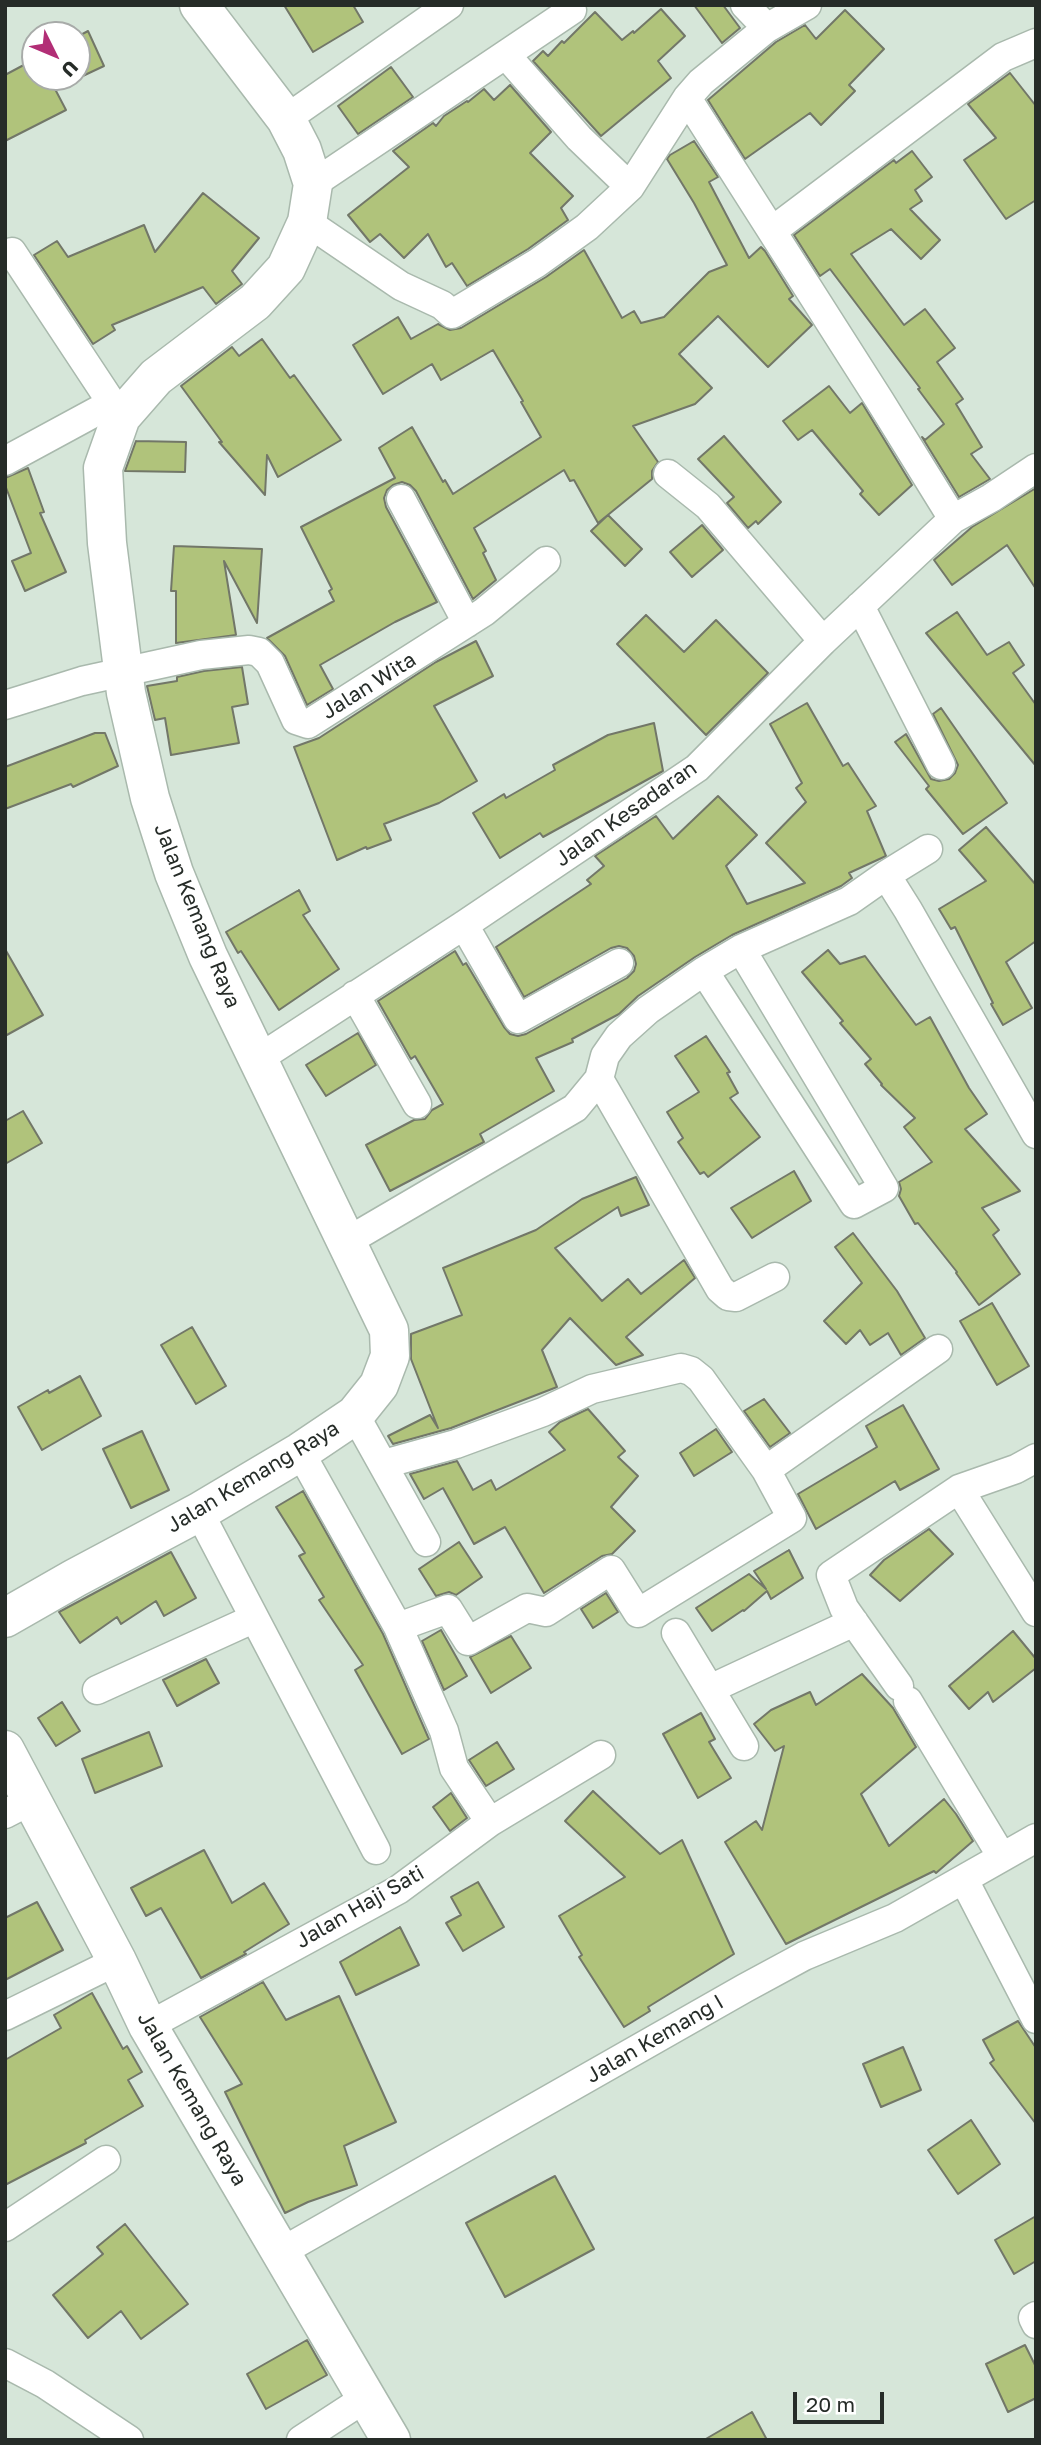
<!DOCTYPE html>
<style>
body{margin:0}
#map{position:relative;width:1041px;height:2445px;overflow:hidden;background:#d6e6d9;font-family:"Golos Text",sans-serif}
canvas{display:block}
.frame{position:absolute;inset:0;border:7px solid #262c28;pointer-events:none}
.north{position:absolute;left:21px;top:21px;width:70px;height:70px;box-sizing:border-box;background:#fff;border:2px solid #a8aba9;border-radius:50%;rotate:133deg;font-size:19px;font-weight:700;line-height:28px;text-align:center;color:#262c28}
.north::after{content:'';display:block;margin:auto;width:24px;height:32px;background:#b22e76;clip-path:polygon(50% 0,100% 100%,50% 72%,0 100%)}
.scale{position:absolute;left:793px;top:2392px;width:91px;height:32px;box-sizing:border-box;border:4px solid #262c28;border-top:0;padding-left:9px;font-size:21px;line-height:24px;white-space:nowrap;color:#262c28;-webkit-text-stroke:5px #fff;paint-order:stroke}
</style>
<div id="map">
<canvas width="1041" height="2445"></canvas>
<div class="frame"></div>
<div class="north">U</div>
<div class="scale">20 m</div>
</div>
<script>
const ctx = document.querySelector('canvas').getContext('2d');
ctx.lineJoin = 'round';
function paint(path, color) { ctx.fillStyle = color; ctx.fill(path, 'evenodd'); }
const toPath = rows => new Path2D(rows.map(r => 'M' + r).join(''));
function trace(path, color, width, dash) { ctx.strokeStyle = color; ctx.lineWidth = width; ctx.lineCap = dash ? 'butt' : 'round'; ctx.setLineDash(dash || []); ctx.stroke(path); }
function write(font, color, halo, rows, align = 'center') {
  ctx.font = font + ' "Golos Text",sans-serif'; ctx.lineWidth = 5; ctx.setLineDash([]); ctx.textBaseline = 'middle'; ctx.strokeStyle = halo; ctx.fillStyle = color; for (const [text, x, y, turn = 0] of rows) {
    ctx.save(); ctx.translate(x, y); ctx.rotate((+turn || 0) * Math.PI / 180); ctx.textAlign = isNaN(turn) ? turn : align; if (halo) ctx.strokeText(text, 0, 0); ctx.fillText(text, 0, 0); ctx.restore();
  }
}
const building = toPath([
 [284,5,353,5,363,22,313,52,284,5],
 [694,5,723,5,740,28,722,43,694,5],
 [661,9,685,36,658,61,671,78,601,136,533,61,543,51,548,56,562,41,564,43,595,12,622,40,633,31,634,33,661,9],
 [845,10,884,49,849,85,855,91,821,125,810,113,745,159,708,100,776,42,805,25,816,39,845,10],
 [88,31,104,66,55,89,66,110,5,141,5,75,35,59,35,77,77,77,77,37,88,31],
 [391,67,413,97,358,134,338,106,391,67],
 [1010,73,1036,106,1036,200,1006,219,964,160,996,138,968,104,1010,73],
 [510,85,551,132,530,153,573,196,561,208,568,220,528,249,467,286,452,263,446,267,428,234,404,258,380,234,370,242,348,215,409,167,393,151,433,123,436,126,444,116,467,101,468,102,484,89,494,100,510,85],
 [694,141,718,177,709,182,749,258,761,247,765,251,793,296,789,299,812,325,768,367,718,316,679,354,712,388,695,404,633,426,658,462,652,471,652,479,598,523,574,480,570,481,564,470,474,528,486,551,483,553,496,580,473,599,416,491,410,485,402,482,393,485,387,490,384,498,386,507,437,602,395,622,320,665,333,689,307,705,285,656,267,638,334,601,329,591,332,589,301,527,395,478,379,448,412,427,443,482,445,480,453,494,541,437,521,402,523,401,493,350,441,380,432,364,383,394,353,345,398,317,411,339,438,324,450,330,461,328,546,277,584,250,622,318,634,311,641,323,664,317,709,272,727,265,694,203,667,159,670,155,694,141],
 [912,151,932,177,915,190,922,201,910,209,940,240,921,259,891,229,851,254,904,325,925,309,955,348,937,362,963,399,956,404,982,447,971,454,990,479,959,497,922,437,925,440,944,424,918,389,920,388,830,269,820,276,794,235,894,160,896,163,912,151],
 [203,193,259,238,232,271,242,284,216,304,203,287,112,325,115,330,93,344,34,255,57,241,68,257,144,225,155,252,203,193],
 [262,339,290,378,294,375,341,440,278,477,267,455,265,495,219,442,222,442,181,386,232,347,239,356,262,339],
 [829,386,850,413,862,403,912,485,879,515,860,494,863,491,812,430,798,440,783,421,829,386],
 [724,436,781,502,758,524,756,521,748,528,727,503,734,497,698,459,724,436],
 [136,441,186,442,185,472,125,471,136,441],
 [28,468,44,512,40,513,66,572,25,591,12,561,31,553,5,485,5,478,28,468],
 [1036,488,1036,589,1007,545,952,585,934,560,972,527,1036,488],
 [608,515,642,549,625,566,591,531,608,515],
 [702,525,723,550,692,577,670,552,702,525],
 [174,546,262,549,257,623,224,561,236,635,176,643,176,591,171,591,174,546],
 [957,612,987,655,1009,642,1024,665,1013,673,1036,705,1036,766,926,633,957,612],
 [646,615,684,652,716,620,768,673,706,735,617,644,646,615],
 [476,641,493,676,434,706,477,781,439,803,384,824,391,840,367,849,366,847,337,860,294,747,319,738,436,662,476,641],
 [242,667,248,704,232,707,239,743,171,755,165,718,155,720,147,686,177,681,177,677,204,671,242,667],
 [807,703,843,766,848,763,876,806,867,811,886,856,849,873,852,878,841,886,732,935,695,957,638,996,619,1014,572,1039,573,1042,536,1058,554,1091,480,1134,484,1142,390,1191,366,1145,414,1120,425,1119,432,1110,443,1104,415,1056,411,1059,378,1001,455,951,463,965,466,963,504,1027,510,1034,518,1036,526,1034,627,978,634,971,636,964,634,956,627,948,619,946,611,948,524,997,496,947,591,884,587,880,604,866,595,856,656,816,673,839,718,796,757,835,726,866,747,904,805,883,766,843,806,802,796,788,802,783,770,724,807,703],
 [941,708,1007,803,963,834,926,789,929,786,895,742,906,734,931,779,939,781,949,779,955,773,958,765,933,714,941,708],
 [654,723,663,771,543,837,540,833,500,858,473,813,504,794,506,798,555,770,553,765,608,735,654,723],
 [95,733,105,733,118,766,73,787,71,784,5,809,5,767,95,733],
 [986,827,1036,885,1036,941,1006,962,1032,1008,1003,1025,991,1004,993,1003,955,927,951,929,939,909,986,881,959,850,986,827],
 [299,890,310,911,303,915,339,969,279,1010,241,951,238,953,226,932,299,890],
 [5,949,43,1015,5,1036,5,949],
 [828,950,840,964,865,956,916,1025,930,1017,969,1088,987,1114,965,1129,1020,1191,982,1208,999,1230,993,1235,1020,1274,979,1305,956,1273,957,1272,918,1223,915,1224,899,1196,901,1189,899,1182,932,1162,904,1127,915,1118,881,1085,882,1084,865,1064,871,1059,840,1023,843,1021,802,972,828,950],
 [358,1033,376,1065,326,1096,306,1065,358,1033],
 [706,1036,730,1072,727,1073,738,1093,730,1098,760,1137,708,1177,704,1172,700,1174,678,1142,683,1138,667,1112,699,1092,675,1056,706,1036],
 [23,1111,42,1143,5,1164,5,1121,23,1111],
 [794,1171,811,1201,752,1238,731,1208,794,1171],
 [636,1177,649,1205,621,1216,618,1207,555,1248,602,1301,628,1279,641,1294,684,1260,695,1278,626,1337,643,1355,616,1365,570,1318,542,1350,557,1387,451,1428,393,1444,388,1436,430,1415,438,1428,411,1359,411,1334,462,1315,443,1268,536,1230,582,1199,636,1177],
 [853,1233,897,1291,925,1338,901,1355,888,1333,870,1345,860,1330,846,1344,824,1321,862,1283,835,1247,853,1233],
 [992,1303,1029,1366,997,1385,960,1321,992,1303],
 [192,1327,226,1386,196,1404,161,1345,192,1327],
 [80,1376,101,1416,42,1450,18,1407,48,1390,49,1393,80,1376],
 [764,1399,790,1433,770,1447,744,1411,764,1399],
 [903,1405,939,1469,900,1490,895,1481,816,1529,798,1494,877,1447,866,1426,903,1405],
 [588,1409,625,1451,618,1457,638,1476,611,1507,635,1531,612,1554,602,1556,544,1593,505,1527,474,1544,443,1488,424,1499,410,1474,457,1461,473,1490,491,1480,496,1490,565,1450,549,1432,560,1422,588,1409],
 [716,1429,732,1452,694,1476,680,1453,716,1429],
 [142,1431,169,1490,131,1508,103,1449,142,1431],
 [303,1491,383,1634,428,1737,429,1739,402,1754,355,1670,363,1665,319,1600,324,1597,299,1556,305,1553,276,1507,303,1491],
 [929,1529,953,1554,900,1601,870,1575,884,1560,929,1529],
 [459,1542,482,1577,456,1595,449,1592,436,1596,419,1569,459,1542],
 [789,1550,803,1578,771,1599,767,1591,744,1611,743,1610,712,1631,696,1608,749,1574,766,1589,754,1571,789,1550],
 [171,1552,196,1598,164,1616,156,1601,121,1624,117,1617,80,1643,59,1612,171,1552],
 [606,1593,618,1612,593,1628,581,1609,606,1593],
 [441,1630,467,1676,444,1690,422,1641,441,1630],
 [1013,1631,1036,1659,1036,1668,993,1702,988,1692,969,1709,949,1686,1013,1631],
 [511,1636,531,1668,491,1693,470,1657,511,1636],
 [206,1659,219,1683,177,1706,163,1680,206,1659],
 [862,1674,893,1708,916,1747,861,1794,889,1846,944,1799,956,1814,973,1841,936,1873,934,1871,786,1944,725,1842,756,1821,762,1830,784,1746,775,1751,754,1724,771,1710,810,1692,816,1705,862,1674],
 [62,1702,80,1731,56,1746,38,1718,62,1702],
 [701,1713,715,1739,709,1742,731,1778,698,1798,663,1734,701,1713],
 [149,1732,162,1766,95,1793,82,1759,149,1732],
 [497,1742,514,1769,486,1786,469,1760,497,1742],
 [593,1791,660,1854,682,1840,734,1954,648,2007,650,2011,624,2027,579,1957,582,1955,559,1916,625,1877,565,1821,593,1791],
 [451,1793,467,1818,450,1831,433,1807,451,1793],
 [204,1850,232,1903,264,1883,289,1924,244,1952,246,1954,201,1978,161,1908,146,1916,131,1888,204,1850],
 [478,1882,504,1927,463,1951,446,1923,461,1915,451,1897,478,1882],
 [37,1902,63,1950,5,1980,5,1918,37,1902],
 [400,1927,419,1965,356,1995,340,1962,400,1927],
 [263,1982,286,2020,339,1996,396,2122,344,2146,357,2185,308,2202,285,2213,225,2092,242,2084,200,2017,263,1982],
 [92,1993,123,2049,127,2046,142,2072,128,2080,143,2106,85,2140,86,2143,5,2185,5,2060,61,2028,54,2015,92,1993],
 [1018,2021,1036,2048,1036,2124,990,2063,994,2060,983,2040,1018,2021],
 [903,2047,921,2090,881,2107,863,2064,903,2047],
 [971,2120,1000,2164,958,2194,928,2150,971,2120],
 [555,2176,594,2249,505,2297,466,2223,555,2176],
 [1036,2216,1036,2261,1014,2274,995,2240,1036,2216],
 [125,2224,188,2304,141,2339,121,2311,88,2338,53,2295,103,2254,97,2247,125,2224],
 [307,2340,327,2375,266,2409,247,2374,307,2340],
 [1025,2345,1036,2367,1036,2398,1008,2412,986,2364,1025,2345],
 [752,2412,767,2440,704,2440,752,2412]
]);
paint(building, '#b0c37b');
trace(building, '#727768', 2);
const street = toPath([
 [745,5,767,28],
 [506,55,579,138,630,187],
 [687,98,880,401,953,519],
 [286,119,449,5],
 [313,184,572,10],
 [307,222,401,286,442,305,452,314,537,263,587,227,630,187,687,98,701,82,767,28,807,5],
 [772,231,1003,57,1036,43],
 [12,252,121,417],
 [5,461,112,403],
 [668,474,708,506,823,641],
 [401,499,467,623],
 [860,606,941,765],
 [5,705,82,681,201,655,249,650,259,652,270,663,296,720,308,724,484,612,546,561],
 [886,875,928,849],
 [464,925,518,1019,619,963],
 [704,971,854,1204,884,1188,741,949],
 [355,995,417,1104],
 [258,1059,464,925,697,768,823,641,953,519,991,498,1036,468],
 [346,1242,575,1108,599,1079],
 [775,1277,736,1297,728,1296,720,1289,599,1079,605,1056,619,1036,648,1010,704,971,741,949,849,901,886,875,908,910,1036,1134],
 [355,1415,426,1542],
 [300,1452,398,1627,444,1731,454,1768,490,1822],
 [384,1464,456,1444,543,1412,592,1389,681,1368,691,1371,701,1379,766,1470,792,1518,638,1613,611,1570,546,1612,527,1608,468,1641,448,1609,398,1627],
 [766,1470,938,1349],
 [959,1489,1036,1612],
 [199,1512,376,1850],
 [676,1633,744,1746],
 [899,1686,844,1608,831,1575,959,1489,1016,1469,1036,1458],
 [710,1689,854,1622],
 [97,1690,253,1619],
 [908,1701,1002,1857],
 [5,1814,32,1800],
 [964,1880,1036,2019],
 [5,2016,117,1961],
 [148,2026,398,1890,490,1822,601,1755],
 [5,2227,106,2160],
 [281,2252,745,1988,804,1956,895,1918,1036,1838],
 [1036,2316,1033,2318,1036,2324],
 [5,2363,45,2384,129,2440],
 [301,2440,367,2397]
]);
const secondary = toPath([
 [5,1618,75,1578,199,1512,300,1452,355,1415,379,1385,390,1356,389,1330,208,956,174,873,150,798,126,693,107,543,103,468,121,417,156,377,255,302,286,268,307,222,313,184,302,150,286,119,199,5],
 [5,1750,117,1961,148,2026,391,2440]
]);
trace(street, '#a9b9ad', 31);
trace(secondary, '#a9b9ad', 41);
trace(street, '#fff', 28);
trace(secondary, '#fff', 38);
write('21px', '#262c28', '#fff', [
 ["Jalan Wita",369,686,-32],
 ["Jalan Kesadaran",626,814,-35],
 ["Jalan Kemang Raya",197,916,68],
 ["Jalan Kemang Raya",253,1477,-31],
 ["Jalan Haji Sati",360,1907,-30],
 ["Jalan Kemang I",655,2039,-30],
 ["Jalan Kemang Raya",192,2099,60]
]);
</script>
